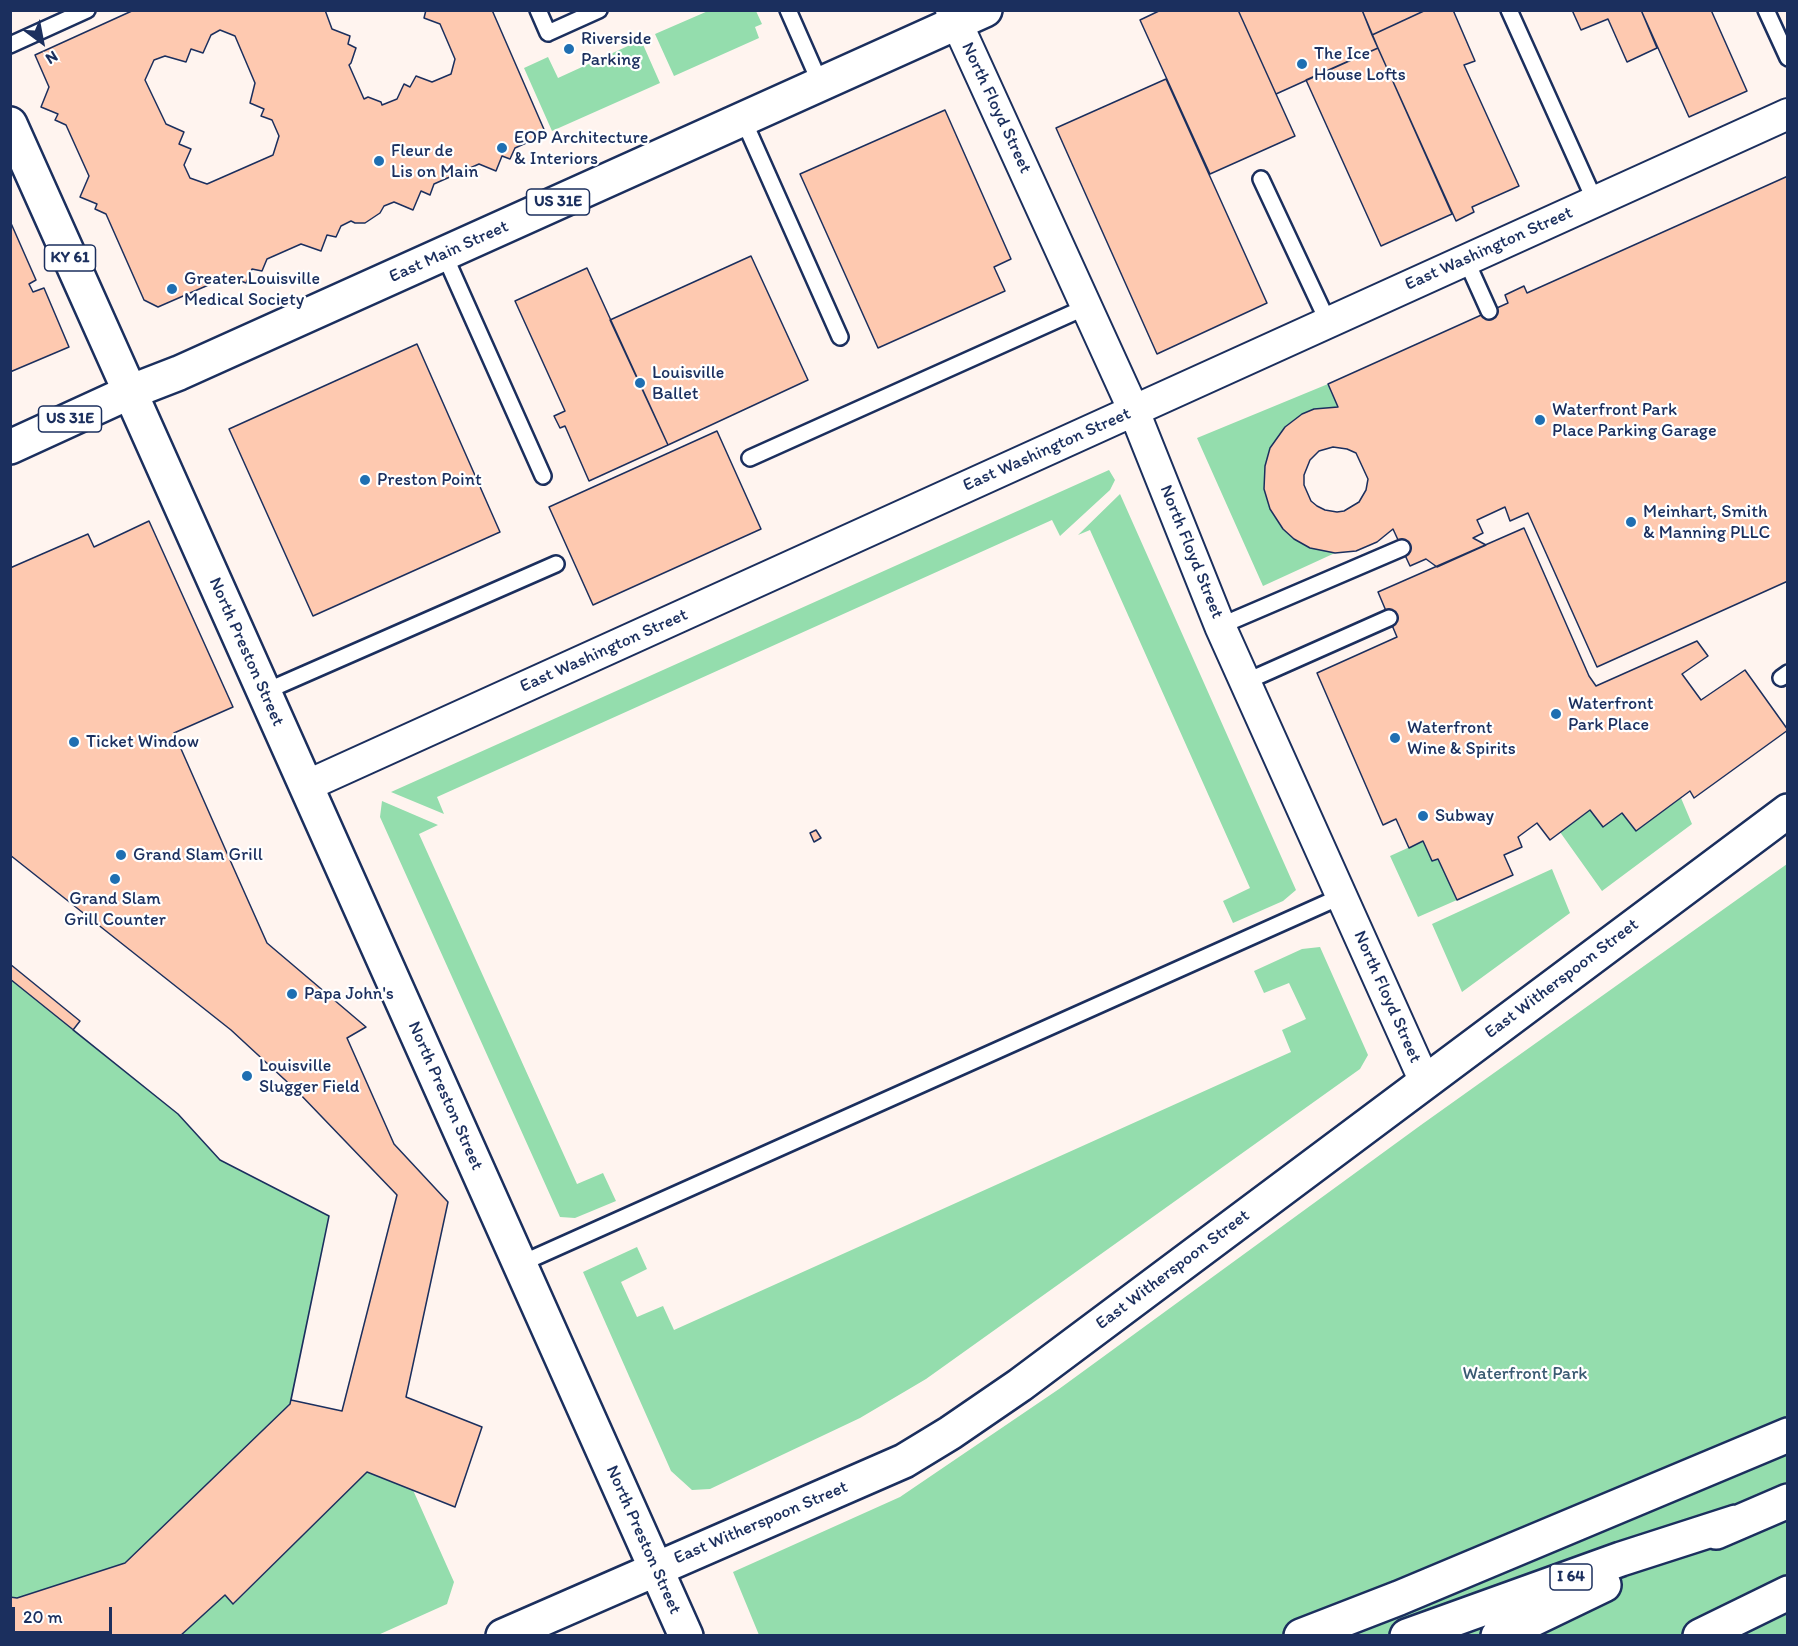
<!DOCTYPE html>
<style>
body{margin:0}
#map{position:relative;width:1798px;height:1646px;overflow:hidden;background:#fff4ef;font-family:Itim,sans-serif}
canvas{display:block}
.frame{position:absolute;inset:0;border:12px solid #1b2f5e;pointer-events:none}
.north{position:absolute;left:12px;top:12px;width:60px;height:60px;-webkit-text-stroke:4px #fff;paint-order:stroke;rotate:148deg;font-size:16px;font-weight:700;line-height:24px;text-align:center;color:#1b2f5e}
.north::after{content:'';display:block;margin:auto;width:21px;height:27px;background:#1b2f5e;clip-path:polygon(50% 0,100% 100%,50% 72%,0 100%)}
.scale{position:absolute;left:12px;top:1607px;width:100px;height:27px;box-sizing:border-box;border:3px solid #1b2f5e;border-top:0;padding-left:8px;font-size:18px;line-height:21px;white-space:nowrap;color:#1b2f5e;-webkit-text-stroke:4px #fff;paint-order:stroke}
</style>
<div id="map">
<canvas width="1798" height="1646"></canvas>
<div class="frame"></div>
<div class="north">N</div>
<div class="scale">20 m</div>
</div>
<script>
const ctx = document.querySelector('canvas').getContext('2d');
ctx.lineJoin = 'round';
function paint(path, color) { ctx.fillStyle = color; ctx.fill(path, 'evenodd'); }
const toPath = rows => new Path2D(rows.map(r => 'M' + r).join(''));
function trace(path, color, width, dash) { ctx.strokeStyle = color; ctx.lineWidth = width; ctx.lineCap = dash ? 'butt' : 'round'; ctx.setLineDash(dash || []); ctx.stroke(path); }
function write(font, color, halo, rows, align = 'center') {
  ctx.font = font + ' Itim,sans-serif'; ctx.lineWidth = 4.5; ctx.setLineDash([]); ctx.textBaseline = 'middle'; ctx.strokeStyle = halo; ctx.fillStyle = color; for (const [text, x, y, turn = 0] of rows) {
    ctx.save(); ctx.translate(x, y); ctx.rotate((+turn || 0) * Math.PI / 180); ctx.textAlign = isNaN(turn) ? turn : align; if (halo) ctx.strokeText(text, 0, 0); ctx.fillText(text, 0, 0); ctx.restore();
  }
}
paint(toPath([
 [708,11,756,11,762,24,755,27,759,38,674,76,655,34],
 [641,40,660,83,552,131,524,68,548,57,558,78],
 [1328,384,1338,407,1314,409,1302,414,1285,427,1270,448,1265,466,1264,489,1270,509,1283,529,1294,539,1310,548,1335,553,1263,586,1197,438],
 [1109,470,1115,480,1110,490,1060,536,1052,520,437,797,444,814,391,792],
 [1120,494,1296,890,1283,901,1233,923,1223,901,1250,888,1090,530,1078,535],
 [1681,798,1692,824,1602,891,1560,832,1590,810,1603,827,1622,813,1636,831],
 [382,801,438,825,419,834,577,1184,603,1173,616,1201,575,1218,560,1217,380,817],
 [1423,841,1432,861,1438,859,1457,900,1418,917,1390,856],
 [1787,864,1787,1635,759,1635,733,1572,900,1497,1059,1389,1421,1125],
 [1552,869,1570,913,1462,992,1432,924],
 [1320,947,1368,1055,1360,1069,926,1379,860,1418,710,1489,692,1490,671,1471,583,1272,637,1247,647,1269,621,1282,637,1317,663,1306,674,1330,1291,1052,1282,1030,1306,1019,1289,983,1264,993,1254,971,1302,949],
 [10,979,178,1114,220,1160,329,1216,290,1404,125,1563,17,1598,10,1597],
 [367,1472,413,1490,454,1582,447,1604,378,1635,180,1636,225,1595,234,1604]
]), '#94ddad');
const building = toPath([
 [134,10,325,10,332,29,350,36,348,44,356,48,351,63,349,65,364,99,368,97,381,102,382,105,397,99,404,84,410,87,416,76,432,82,451,74,455,59,440,24,424,18,426,10,492,10,546,134,515,148,510,159,502,156,496,171,479,164,434,184,430,195,421,191,413,210,394,202,384,206,380,213,365,223,355,223,351,221,341,226,336,237,327,235,321,251,301,244,267,259,262,271,252,269,246,283,229,276,158,307,144,300,106,214,95,209,97,204,80,197,89,176,66,125,55,120,58,114,41,107,49,87,35,55,134,10],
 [220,30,235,36,255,83,250,103,264,109,261,116,272,120,279,136,273,155,207,184,190,178,184,165,191,149,179,144,184,132,166,124,145,80,154,60,165,56,186,62,191,49,203,53,211,35,220,30],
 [1161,10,1238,10,1295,136,1210,174,1140,20,1161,10],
 [1238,10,1362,10,1378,48,1276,94,1238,10],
 [1362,10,1426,10,1372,35,1362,10],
 [1426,10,1453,10,1475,61,1464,65,1519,186,1472,207,1474,212,1456,221,1372,35,1426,10],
 [1572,10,1641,10,1657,48,1627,62,1608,19,1581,30,1572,10],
 [1641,10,1711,10,1747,91,1689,117,1641,10],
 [1378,48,1452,214,1381,246,1306,80,1378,48],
 [1166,79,1267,303,1157,354,1056,128,1166,79],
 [945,110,1011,259,994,267,1005,291,878,348,800,174,945,110],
 [1788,176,1788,581,1597,667,1528,513,1510,521,1505,507,1477,520,1483,533,1473,538,1486,545,1437,567,1426,559,1410,566,1393,529,1377,542,1356,551,1335,553,1310,548,1294,539,1283,529,1270,509,1264,489,1265,466,1270,448,1285,427,1302,414,1314,409,1338,407,1328,384,1508,303,1505,295,1524,286,1527,293,1788,176],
 [1333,447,1347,449,1356,453,1368,479,1366,490,1359,502,1344,511,1337,512,1325,510,1317,506,1311,501,1304,485,1304,475,1310,460,1319,451,1333,447],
 [10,221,36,280,29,284,33,292,44,288,69,347,10,372,10,221],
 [751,256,808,380,668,445,610,320,751,256],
 [587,268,668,445,589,481,565,426,560,428,554,416,565,411,515,301,587,268],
 [417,344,500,532,313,616,229,429,417,344],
 [717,431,761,529,593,605,549,507,717,431],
 [149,521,233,707,174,733,234,869,267,943,366,1027,347,1038,394,1144,448,1202,406,1397,482,1427,455,1507,367,1472,233,1604,225,1595,180,1636,10,1636,10,1597,17,1598,125,1563,290,1404,329,1216,220,1160,178,1114,10,979,10,568,88,534,94,547,149,521],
 [1524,528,1589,676,1596,686,1697,641,1708,656,1682,674,1701,700,1745,670,1788,730,1694,798,1690,791,1636,831,1622,813,1603,827,1590,810,1550,840,1537,823,1518,837,1522,847,1504,855,1513,875,1457,900,1438,859,1432,861,1423,841,1409,848,1396,819,1383,825,1317,673,1397,637,1378,592,1524,528],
 [816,830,821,838,814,842,810,833,816,830],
 [10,855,231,1030,297,1091,397,1195,342,1411,291,1400,329,1216,220,1160,178,1114,73,1030,80,1021,10,964,10,855]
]);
paint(building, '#fec9b0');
trace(building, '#1b2f5e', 1.5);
const lane = toPath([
 [538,10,548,33,599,10],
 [788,10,821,85],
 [1509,10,1595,201],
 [1766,10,1788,58],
 [10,45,87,10],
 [743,119,840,337],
 [1261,179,1328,322],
 [444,254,543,476],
 [1466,260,1489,311],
 [750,458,1086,307],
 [1220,626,1402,548],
 [1781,678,1788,673],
 [1245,682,1389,618],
 [264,692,556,564],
 [520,1264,1342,896]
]);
const street = toPath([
 [951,10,1134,411,1220,626,1425,1082],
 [306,786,1788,114]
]);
const secondary = toPath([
 [130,392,686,1636],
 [503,1636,904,1461,950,1433,1020,1385,1788,811]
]);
const primary = toPath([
 [10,124,130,392],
 [10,447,130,392,179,373,985,10]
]);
const highway = toPath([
 [1716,1532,1788,1501],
 [1301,1636,1399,1598,1788,1435],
 [1407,1636,1621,1559,1736,1522],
 [1498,1636,1604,1585],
 [1700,1636,1788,1593]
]);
trace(lane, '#1b2f5e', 20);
trace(street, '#1b2f5e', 34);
trace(secondary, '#1b2f5e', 38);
trace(primary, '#1b2f5e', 38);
trace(highway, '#1b2f5e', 38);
trace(lane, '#fff', 15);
trace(street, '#fff', 30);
trace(secondary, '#fff', 33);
trace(primary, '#fff', 33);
trace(highway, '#fff', 33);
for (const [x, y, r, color] of [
 [569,49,6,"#1f6fb2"],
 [1302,64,6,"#1f6fb2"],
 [502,148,6,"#1f6fb2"],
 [379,161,6,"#1f6fb2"],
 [172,289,6,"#1f6fb2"],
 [640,383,6,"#1f6fb2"],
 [1540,420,6,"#1f6fb2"],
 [365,480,6,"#1f6fb2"],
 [1631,522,6,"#1f6fb2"],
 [1556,714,6,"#1f6fb2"],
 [1395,738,6,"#1f6fb2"],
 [74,742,6,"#1f6fb2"],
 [1423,816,6,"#1f6fb2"],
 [121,855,6,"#1f6fb2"],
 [115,879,6,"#1f6fb2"],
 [292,994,6,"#1f6fb2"],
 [247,1076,6,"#1f6fb2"]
]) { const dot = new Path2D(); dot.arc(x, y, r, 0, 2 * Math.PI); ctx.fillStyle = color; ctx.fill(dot); trace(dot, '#fff', 2); }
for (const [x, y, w] of [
 [558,202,63],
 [70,258,51],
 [70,419,63],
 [1571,1577,42]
]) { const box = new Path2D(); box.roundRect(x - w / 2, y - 13, w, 26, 4.5); ctx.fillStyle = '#fff'; ctx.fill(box); trace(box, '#1b2f5e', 1.5); }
write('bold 16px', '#1b2f5e', null, [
 ["US 31E",558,202],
 ["KY 61",70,258],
 ["US 31E",70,419],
 ["I 64",1571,1577]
]);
write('18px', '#1b2f5e', '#fff', [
 ["Riverside",581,39],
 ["Parking",581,60],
 ["The Ice",1314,54],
 ["House Lofts",1314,75],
 ["EOP Architecture",514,138],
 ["& Interiors",514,159],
 ["Fleur de",391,151],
 ["Lis on Main",391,172],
 ["Greater Louisville",184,279],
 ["Medical Society",184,300],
 ["Louisville",652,373],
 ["Ballet",652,394],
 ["Waterfront Park",1552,410],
 ["Place Parking Garage",1552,431],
 ["Preston Point",377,480],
 ["Meinhart, Smith",1643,512],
 ["& Manning PLLC",1643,533],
 ["Waterfront",1568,704],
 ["Park Place",1568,725],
 ["Waterfront",1407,728],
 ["Wine & Spirits",1407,749],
 ["Ticket Window",86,742],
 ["Subway",1435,816],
 ["Grand Slam Grill",133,855],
 ["Grand Slam",115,899,"center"],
 ["Grill Counter",115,920,"center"],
 ["Papa John's",304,994],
 ["Louisville",259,1066],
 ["Slugger Field",259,1087]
], 'left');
write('18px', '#1b2f5e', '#fff', [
 ["North Floyd Street",996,108,65],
 ["East Washington Street",1489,249,-24],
 ["East Main Street",449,252,-24],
 ["East Washington Street",1047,450,-24],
 ["North Floyd Street",1191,552,68],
 ["East Washington Street",604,651,-24],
 ["North Preston Street",246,652,66],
 ["East Witherspoon Street",1562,979,-37],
 ["North Floyd Street",1387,997,66],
 ["North Preston Street",445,1096,66],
 ["East Witherspoon Street",1173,1270,-37],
 ["East Witherspoon Street",761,1523,-23],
 ["North Preston Street",643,1540,66]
]);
write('18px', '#395a72', '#fff', [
 ["Waterfront Park",1525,1374]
]);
</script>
